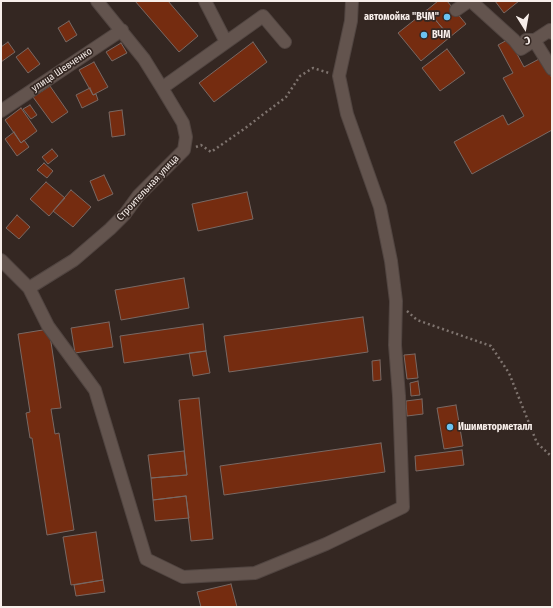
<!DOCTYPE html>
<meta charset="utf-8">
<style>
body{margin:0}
#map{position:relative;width:553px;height:608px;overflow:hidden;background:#342722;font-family:"Fira Sans Condensed",sans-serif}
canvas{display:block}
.frame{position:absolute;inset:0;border:2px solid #f7eeea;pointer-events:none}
.north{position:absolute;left:505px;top:8px;width:40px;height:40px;-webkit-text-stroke:3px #342722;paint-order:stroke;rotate:169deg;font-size:11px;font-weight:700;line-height:16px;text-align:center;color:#f7eeea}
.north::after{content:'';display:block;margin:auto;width:14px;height:18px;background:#f7eeea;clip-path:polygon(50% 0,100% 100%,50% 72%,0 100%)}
</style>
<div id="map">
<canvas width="553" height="608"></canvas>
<div class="frame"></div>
<div class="north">С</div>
</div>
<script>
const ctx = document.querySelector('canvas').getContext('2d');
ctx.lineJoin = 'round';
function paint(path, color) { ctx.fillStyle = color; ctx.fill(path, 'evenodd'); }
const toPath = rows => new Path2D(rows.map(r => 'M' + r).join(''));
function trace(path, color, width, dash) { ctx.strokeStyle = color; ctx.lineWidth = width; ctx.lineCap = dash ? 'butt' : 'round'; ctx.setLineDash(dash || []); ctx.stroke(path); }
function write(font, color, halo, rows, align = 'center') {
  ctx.font = font + ' "Fira Sans Condensed",sans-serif'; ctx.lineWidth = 3.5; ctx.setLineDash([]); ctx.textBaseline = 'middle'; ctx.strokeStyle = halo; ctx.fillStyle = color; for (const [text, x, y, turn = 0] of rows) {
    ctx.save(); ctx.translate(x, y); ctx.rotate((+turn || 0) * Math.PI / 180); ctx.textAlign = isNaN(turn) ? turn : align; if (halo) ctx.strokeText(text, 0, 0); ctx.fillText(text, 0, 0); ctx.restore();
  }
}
const building = toPath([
 [135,1,168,1,198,36,179,52,135,1],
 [438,1,447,1,466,24,450,37,427,10,438,1],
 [495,1,519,1,504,13,495,1],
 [427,10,450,37,421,61,398,33,427,10],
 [69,21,77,35,66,42,58,28,69,21],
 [509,39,524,67,541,58,552,78,552,130,472,174,454,142,503,115,508,125,524,116,503,78,513,73,498,45,509,39],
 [8,42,15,52,1,62,1,47,8,42],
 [253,42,267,62,214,102,199,83,253,42],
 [121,43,127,53,112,61,106,52,121,43],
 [28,48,40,64,28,73,16,57,28,48],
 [447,49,465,73,440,91,422,68,447,49],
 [94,62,108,87,93,95,79,70,94,62],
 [50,86,68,112,52,123,33,97,50,86],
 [90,88,93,95,96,94,98,100,82,108,76,95,90,88],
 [30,105,37,115,31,119,23,109,30,105],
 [21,108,37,131,21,143,5,120,21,108],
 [122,110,125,135,112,137,109,112,122,110],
 [14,132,21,143,24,140,29,147,17,156,5,139,14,132],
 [52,149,58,156,48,164,42,157,52,149],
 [44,163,53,171,47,178,37,170,44,163],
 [104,175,113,194,98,201,90,181,104,175],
 [46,182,65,198,49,216,30,199,46,182],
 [71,190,91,207,73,227,53,211,71,190],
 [247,192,253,219,198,231,192,204,247,192],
 [17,215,30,227,19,239,6,228,17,215],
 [184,278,189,308,121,320,115,290,184,278],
 [363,317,368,352,229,372,224,336,363,317],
 [109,322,113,347,75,353,71,328,109,322],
 [203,324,206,351,124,363,120,336,203,324],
 [49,329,61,408,51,409,55,434,59,433,74,530,47,535,32,438,30,438,26,413,30,412,18,334,49,329],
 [206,351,210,373,193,376,189,353,206,351],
 [415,354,418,378,407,379,404,355,415,354],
 [380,360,381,380,373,381,372,361,380,360],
 [418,381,420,395,411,396,410,383,418,381],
 [199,398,213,539,191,541,186,496,153,500,151,478,187,475,179,400,199,398],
 [422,399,423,414,407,416,406,401,422,399],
 [456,405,463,446,444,449,437,408,456,405],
 [381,443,385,472,224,495,220,466,381,443],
 [462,450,464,465,416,471,415,456,462,450],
 [184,451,187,475,151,478,148,455,184,451],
 [186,496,189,518,155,521,153,500,186,496],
 [96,532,103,580,71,585,63,537,96,532],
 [103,580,105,592,76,596,74,585,103,580],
 [231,584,237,607,201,607,197,592,231,584]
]);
paint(building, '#752c10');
trace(building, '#796964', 1);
const minor = toPath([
 [205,1,226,42],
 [471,1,514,40,521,49,550,30,552,33],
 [456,10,469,1],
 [526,40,534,40,552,69],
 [162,88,263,16,285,42],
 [1,111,122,30],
 [1,260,29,288,48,326,95,390,146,559,183,577,255,573,326,544,403,507,399,396,395,345,396,301,391,261,380,207,347,114,339,76,351,21,352,1],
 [29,288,74,260,110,229,125,214,138,196,184,150,186,137,183,123,162,88,144,59,97,1]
]);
trace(minor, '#514541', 14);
trace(toPath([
 [196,147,201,145,211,152,244,129,286,97,300,76,313,68,329,73],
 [407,311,417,320,491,346,509,373,537,443,552,457]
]), '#7f746f', 2.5, [2, 3]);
trace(minor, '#63544e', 12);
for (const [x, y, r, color] of [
 [447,17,4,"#6bc3f2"],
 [424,35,4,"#6bc3f2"],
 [450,427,4,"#6bc3f2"]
]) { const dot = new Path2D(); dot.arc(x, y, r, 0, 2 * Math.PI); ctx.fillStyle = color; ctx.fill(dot); trace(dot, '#342722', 1.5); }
write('bold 10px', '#f7eeea', '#342722', [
 ["автомойка \"ВЧМ\"",439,17,"right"],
 ["ВЧМ",432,35],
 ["Ишимвторметалл",458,427]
], 'left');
write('10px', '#f7eeea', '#342722', [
 ["улица Шевченко",62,70,-34],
 ["Строительная улица",148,188,-47]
]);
</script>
